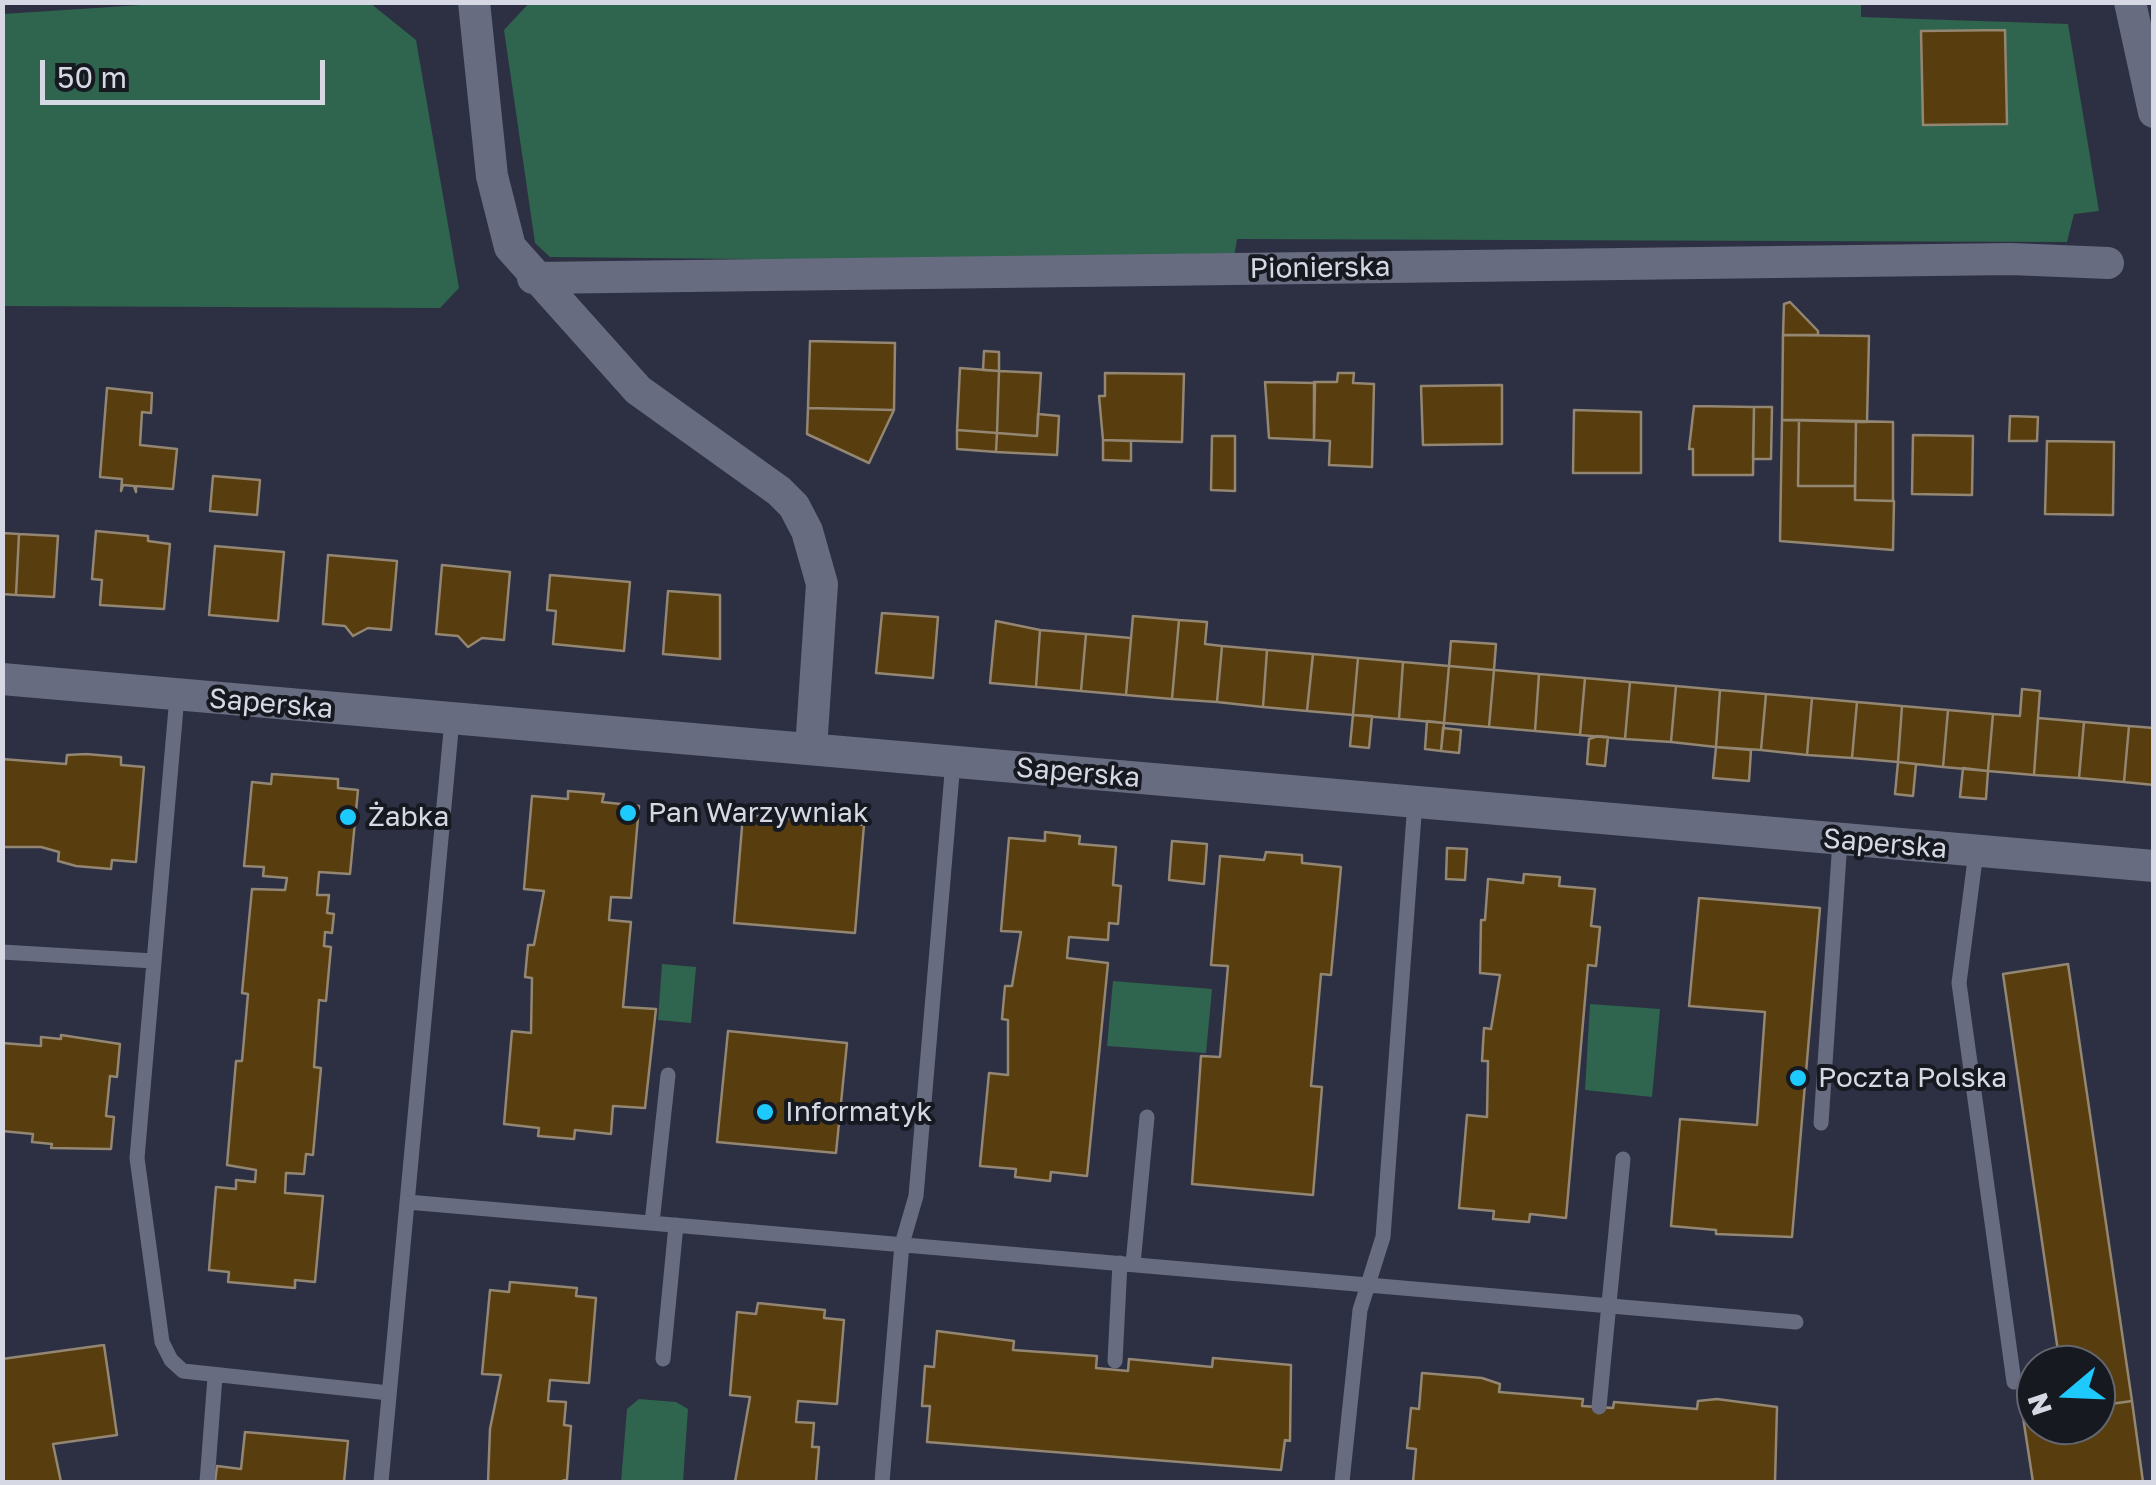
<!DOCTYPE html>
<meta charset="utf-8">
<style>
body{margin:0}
#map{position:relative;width:2156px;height:1485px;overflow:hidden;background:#2d3042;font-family:"Golos Text",sans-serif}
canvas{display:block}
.frame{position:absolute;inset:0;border:5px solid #d6d9e4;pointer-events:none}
.north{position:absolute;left:2016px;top:1345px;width:100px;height:100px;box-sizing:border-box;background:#171921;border:2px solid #63666f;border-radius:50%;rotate:251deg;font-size:28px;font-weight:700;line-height:40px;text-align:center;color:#d6d9e4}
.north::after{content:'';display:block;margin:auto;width:35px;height:45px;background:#1ec9fd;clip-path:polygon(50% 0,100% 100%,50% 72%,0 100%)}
.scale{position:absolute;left:40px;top:60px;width:285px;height:45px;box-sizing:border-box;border:5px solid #d6d9e4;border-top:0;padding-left:12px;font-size:30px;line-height:35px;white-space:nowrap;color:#d6d9e4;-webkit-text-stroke:8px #171921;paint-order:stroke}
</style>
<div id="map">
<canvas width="2156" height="1485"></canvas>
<div class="frame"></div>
<div class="north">N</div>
<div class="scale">50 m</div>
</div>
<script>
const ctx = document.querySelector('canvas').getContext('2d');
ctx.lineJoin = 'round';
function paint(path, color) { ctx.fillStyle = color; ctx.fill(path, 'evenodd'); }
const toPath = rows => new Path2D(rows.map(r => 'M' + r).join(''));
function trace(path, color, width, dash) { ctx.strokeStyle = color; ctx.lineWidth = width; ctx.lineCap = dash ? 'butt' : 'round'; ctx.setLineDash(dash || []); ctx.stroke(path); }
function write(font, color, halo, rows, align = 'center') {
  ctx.font = font + ' "Golos Text",sans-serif'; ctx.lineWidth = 8; ctx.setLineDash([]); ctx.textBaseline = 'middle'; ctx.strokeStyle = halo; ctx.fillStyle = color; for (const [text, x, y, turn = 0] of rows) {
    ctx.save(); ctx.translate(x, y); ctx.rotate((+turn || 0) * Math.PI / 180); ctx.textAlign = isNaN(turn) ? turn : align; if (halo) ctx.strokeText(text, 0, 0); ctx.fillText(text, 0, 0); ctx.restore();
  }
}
paint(toPath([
 [530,2,1861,2,1861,17,2068,24,2099,211,2074,214,2067,242,1237,239,1233,264,550,257,535,243,504,30],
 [172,3,370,3,416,40,459,288,440,308,3,306,3,14],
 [662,964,696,967,691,1023,658,1020],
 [1113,981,1212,989,1206,1053,1107,1046],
 [1590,1004,1660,1009,1652,1097,1585,1090],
 [639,1399,676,1402,688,1409,683,1482,621,1482,627,1409]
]), '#2f644e');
const building = toPath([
 [2005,30,2007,124,1923,125,1921,31,2005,30],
 [1790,302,1818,331,1818,335,1783,335,1784,304,1790,302],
 [1783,335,1869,336,1867,422,1782,420,1783,335],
 [810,341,895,343,894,410,808,408,810,341],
 [984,351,999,352,999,371,983,370,984,351],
 [960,368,999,371,997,433,957,430,960,368],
 [999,371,1041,373,1037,436,997,433,999,371],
 [1105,373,1184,374,1182,442,1103,440,1099,396,1105,396,1105,373],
 [1338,373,1354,373,1353,383,1374,384,1372,467,1329,465,1330,441,1314,440,1314,382,1337,382,1338,373],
 [1265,382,1315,383,1314,440,1269,438,1265,382],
 [1502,385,1502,444,1423,445,1421,386,1502,385],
 [107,388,152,393,151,413,142,412,140,445,177,449,173,489,136,486,136,492,134,486,123,485,121,491,122,479,100,477,107,388],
 [1694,406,1754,407,1753,475,1693,475,1693,449,1689,449,1694,406],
 [1754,407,1772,407,1771,459,1753,459,1754,407],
 [808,408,894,410,869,463,807,434,808,408],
 [1574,410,1641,412,1641,473,1573,473,1574,410],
 [1038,414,1059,416,1057,455,996,452,997,433,1037,436,1038,414],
 [2010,416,2038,417,2037,441,2009,441,2010,416],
 [1782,420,1799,420,1798,486,1855,486,1855,500,1894,501,1893,550,1780,541,1782,420],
 [1799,420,1856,421,1855,486,1798,486,1799,420],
 [1856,421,1893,422,1893,501,1855,500,1856,421],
 [957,430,997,433,996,452,957,449,957,430],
 [1913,435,1973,436,1972,495,1912,494,1913,435],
 [1212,436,1235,436,1235,491,1211,490,1212,436],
 [1103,440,1131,441,1131,461,1103,460,1103,440],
 [2047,441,2114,442,2113,515,2045,514,2047,441],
 [213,476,260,480,257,515,210,511,213,476],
 [96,531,148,536,148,541,170,544,164,609,100,605,102,580,92,579,96,531],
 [2,533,19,534,16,595,2,594,2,533],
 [19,534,58,536,54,597,16,595,19,534],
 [215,546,284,552,278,621,209,615,215,546],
 [328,555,397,561,391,630,368,628,353,636,345,626,323,624,328,555],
 [442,565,510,572,504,640,482,638,468,647,458,636,436,634,442,565],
 [550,575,630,582,624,651,553,644,556,611,547,610,550,575],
 [668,591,720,595,720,659,663,654,668,591],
 [882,613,938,617,933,678,876,673,882,613],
 [1133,616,1179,620,1172,699,1126,695,1133,616],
 [1179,620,1207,622,1205,644,1222,646,1217,702,1172,699,1179,620],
 [996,621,1040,630,1036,687,990,683,996,621],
 [1040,630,1086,634,1081,691,1036,687,1040,630],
 [1086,634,1131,638,1126,695,1081,691,1086,634],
 [1451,641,1496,644,1494,670,1449,666,1451,641],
 [1222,646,1267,650,1263,707,1217,702,1222,646],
 [1267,650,1313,654,1307,711,1263,707,1267,650],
 [1313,654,1358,658,1353,715,1307,711,1313,654],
 [1358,658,1403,662,1399,719,1353,715,1358,658],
 [1403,662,1449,666,1444,723,1399,719,1403,662],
 [1449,666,1494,670,1489,727,1444,723,1449,666],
 [1494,670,1539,674,1535,731,1489,727,1494,670],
 [1539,674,1585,678,1580,735,1535,731,1539,674],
 [1585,678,1630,682,1625,739,1580,735,1585,678],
 [1630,682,1676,686,1671,742,1625,739,1630,682],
 [1676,686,1720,690,1716,747,1671,742,1676,686],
 [2022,689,2040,691,2034,775,1988,771,1993,714,2020,716,2022,689],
 [1720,690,1766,694,1761,750,1716,747,1720,690],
 [1766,694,1812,698,1807,755,1761,750,1766,694],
 [1812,698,1857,702,1852,758,1807,755,1812,698],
 [1857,702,1902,706,1898,762,1852,758,1857,702],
 [1902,706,1948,710,1943,767,1898,762,1902,706],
 [1948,710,1993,714,1988,771,1943,767,1948,710],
 [1353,715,1372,716,1369,748,1350,746,1353,715],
 [2038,718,2084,722,2079,778,2034,775,2038,718],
 [1427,721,1444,723,1441,751,1425,749,1427,721],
 [2084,722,2129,726,2124,782,2079,778,2084,722],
 [2129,726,2154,728,2154,785,2124,782,2129,726],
 [1443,728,1461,730,1459,753,1441,751,1443,728],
 [1598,736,1608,737,1605,766,1587,764,1589,739,1598,736],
 [1716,747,1751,750,1749,781,1713,778,1716,747],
 [86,754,121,757,121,765,144,767,136,862,112,860,111,869,76,866,58,861,59,852,41,847,2,847,2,759,66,764,67,755,86,754],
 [1898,762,1916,764,1913,796,1895,794,1898,762],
 [1963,768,1988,771,1986,799,1960,797,1963,768],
 [272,774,338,779,338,788,358,790,350,874,319,872,317,895,329,895,327,913,334,914,332,933,325,932,324,946,331,947,326,1001,319,1000,314,1067,321,1068,313,1155,306,1154,304,1174,286,1173,285,1193,323,1196,315,1282,295,1280,295,1288,228,1282,229,1272,209,1270,216,1187,236,1189,236,1180,255,1182,256,1170,227,1165,236,1061,242,1061,248,994,242,993,252,889,285,890,287,878,263,876,264,867,244,866,252,782,271,784,272,774],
 [568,791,604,794,602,802,639,806,631,898,611,897,609,920,631,922,623,1007,656,1009,645,1108,613,1106,611,1134,575,1130,574,1139,538,1136,539,1128,504,1124,512,1031,531,1033,532,978,525,977,528,945,534,945,544,891,524,889,532,796,568,799,568,791],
 [789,810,825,813,825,822,864,825,855,933,734,923,743,815,788,819,789,810],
 [1045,832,1080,836,1079,844,1116,847,1113,885,1121,886,1118,924,1109,923,1108,940,1069,937,1067,958,1108,963,1087,1176,1051,1172,1050,1181,1015,1177,1016,1169,980,1166,989,1073,1008,1075,1008,1020,1002,1019,1005,986,1012,986,1021,932,1001,931,1009,838,1045,841,1045,832],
 [1172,841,1207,844,1204,884,1169,880,1172,841],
 [1447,848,1467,849,1465,880,1446,879,1447,848],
 [1266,852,1302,855,1302,863,1341,867,1331,975,1321,974,1311,1086,1322,1087,1313,1195,1192,1184,1201,1056,1220,1057,1228,966,1211,965,1220,856,1264,860,1266,852],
 [1524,874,1560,877,1559,886,1595,889,1591,926,1600,927,1596,966,1588,965,1566,1218,1530,1214,1529,1222,1493,1219,1494,1211,1459,1208,1467,1115,1487,1117,1488,1061,1482,1061,1484,1028,1491,1029,1500,975,1480,973,1481,920,1485,920,1488,879,1523,883,1524,874],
 [1699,898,1820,908,1792,1237,1716,1234,1716,1230,1671,1226,1680,1119,1757,1125,1765,1012,1689,1006,1699,898],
 [2068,964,2132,1401,2096,1406,2096,1365,2060,1365,2003,974,2068,964],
 [728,1031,847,1043,836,1153,717,1142,728,1031],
 [61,1035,120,1044,117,1077,110,1076,106,1116,114,1117,111,1149,51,1148,52,1144,32,1142,33,1134,2,1131,2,1043,41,1046,41,1037,61,1039,61,1035],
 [510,1282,577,1288,576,1296,596,1298,589,1383,550,1380,548,1401,566,1402,564,1425,571,1426,567,1479,560,1482,488,1482,490,1429,501,1375,482,1374,490,1290,509,1292,510,1282],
 [758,1303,825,1310,824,1318,844,1320,837,1404,798,1401,796,1422,814,1423,812,1447,819,1447,816,1482,735,1482,750,1397,730,1395,737,1312,756,1314,758,1303],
 [937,1331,1014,1341,1013,1350,1097,1356,1096,1368,1128,1371,1129,1359,1212,1367,1213,1358,1291,1365,1290,1441,1285,1440,1281,1470,927,1442,930,1406,922,1406,925,1366,934,1367,937,1331],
 [104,1345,117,1435,53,1444,61,1482,2,1482,2,1359,104,1345],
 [1422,1373,1482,1378,1500,1384,1499,1392,1583,1399,1582,1406,1613,1408,1614,1402,1697,1409,1698,1401,1717,1399,1777,1407,1775,1482,1413,1482,1416,1449,1407,1448,1411,1408,1419,1409,1422,1373],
 [2132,1401,2143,1482,2033,1482,2023,1417,2036,1415,2036,1425,2096,1425,2096,1406,2132,1401],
 [245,1432,348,1441,344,1482,215,1482,217,1466,241,1469,245,1432]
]);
paint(building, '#583e0f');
trace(building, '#938672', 2.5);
trace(toPath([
 [177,696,137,1158,162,1342,171,1360,183,1371,389,1393],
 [1976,852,1959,983,2014,1382],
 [2,952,154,961],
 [1821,1123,1840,840],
 [407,1202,1796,1322],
 [652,1223,668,1075],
 [1133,1264,1147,1117],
 [663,1359,676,1225],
 [1115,1361,1120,1263],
 [1599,1407,1623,1159],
 [207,1482,215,1377],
 [381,1482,452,720],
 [882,1482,902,1244,916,1196,953,762],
 [1342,1482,1360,1310,1383,1237,1415,802]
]), '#676c80', 15);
trace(toPath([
 [474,2,492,176,510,247,638,390,779,491,794,506,807,531,822,584,811,749],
 [2130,2,2154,112],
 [533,278,2011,259,2108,263],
 [2,679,2154,866]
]), '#676c80', 32);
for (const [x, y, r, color] of [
 [628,813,10,"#1ec9fd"],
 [348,817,10,"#1ec9fd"],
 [1798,1078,10,"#1ec9fd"],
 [765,1112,10,"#1ec9fd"]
]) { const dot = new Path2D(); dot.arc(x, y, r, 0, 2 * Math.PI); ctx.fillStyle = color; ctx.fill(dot); trace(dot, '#171921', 4); }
write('28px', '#d6d9e4', '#171921', [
 ["Pionierska",1320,268,-1],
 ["Saperska",271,704,5],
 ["Saperska",1078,773,5],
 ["Saperska",1885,844,5]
]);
write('28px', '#d6d9e4', '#171921', [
 ["Pan Warzywniak",648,813],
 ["Żabka",368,817],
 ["Poczta Polska",1818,1078],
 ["Informatyk",785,1112]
], 'left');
</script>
